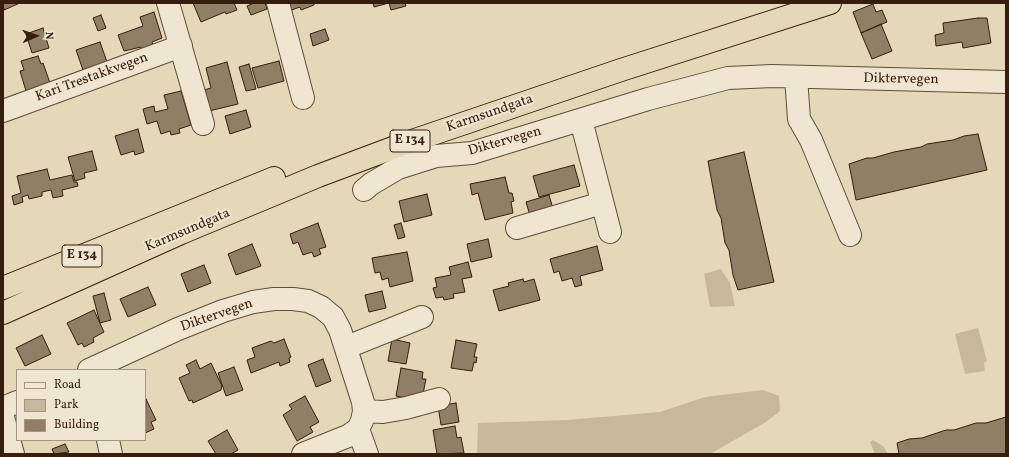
<!DOCTYPE html>
<style>
body{margin:0}
#map{position:relative;width:1009px;height:457px;overflow:hidden;background:#e5d8b8;font-family:Vollkorn,serif}
canvas{display:block}
.frame{position:absolute;inset:0;border:4px solid #361d0e;pointer-events:none}
.legend{position:absolute;left:16px;top:369px;width:130px;height:72px;box-sizing:border-box;background:#eee6d1;border:1px solid #a49683;margin:0;padding:5px 7px;list-style:none;font-size:12px;color:#361d0e}
.legend li{display:flex;align-items:center;gap:8px;height:20px}
.legend b{width:20px;border:1px solid #a49683}
.north{position:absolute;left:16px;top:16px;width:40px;height:40px;-webkit-text-stroke:3px #eee6d1;paint-order:stroke;rotate:88deg;font-size:11px;font-weight:700;line-height:16px;text-align:center;color:#361d0e}
.north::after{content:'';display:block;margin:auto;width:14px;height:18px;background:#361d0e;clip-path:polygon(50% 0,100% 100%,50% 72%,0 100%)}
</style>
<div id="map">
<canvas width="1009" height="457"></canvas>
<div class="frame"></div>
<ul class="legend">
<li><b style="height:5px;background:#eee6d1"></b>Road</li>
<li><b style="height:11px;background:#c7b89b"></b>Park</li>
<li><b style="height:11px;background:#917e66"></b>Building</li>
</ul>
<div class="north">N</div>
</div>
<script>
const ctx = document.querySelector('canvas').getContext('2d');
ctx.lineJoin = 'round';
function paint(path, color) { ctx.fillStyle = color; ctx.fill(path, 'evenodd'); }
const toPath = rows => new Path2D(rows.map(r => 'M' + r).join(''));
function trace(path, color, width, dash) { ctx.strokeStyle = color; ctx.lineWidth = width; ctx.lineCap = dash ? 'butt' : 'round'; ctx.setLineDash(dash || []); ctx.stroke(path); }
function write(font, color, halo, rows, align = 'center') {
  ctx.font = font + ' Vollkorn,serif'; ctx.lineWidth = 4; ctx.setLineDash([]); ctx.textBaseline = 'middle'; ctx.strokeStyle = halo; ctx.fillStyle = color; for (const [text, x, y, turn = 0] of rows) {
    ctx.save(); ctx.translate(x, y); ctx.rotate((+turn || 0) * Math.PI / 180); ctx.textAlign = isNaN(turn) ? turn : align; if (halo) ctx.strokeText(text, 0, 0); ctx.fillText(text, 0, 0); ctx.restore();
  }
}
paint(toPath([
 [721,269,730,283,735,306,710,307,704,274],
 [978,328,987,361,984,363,985,371,965,374,955,334],
 [763,390,779,396,780,411,766,422,710,454,477,454,478,423,567,420,660,412,705,397],
 [873,440,883,446,888,454,875,454,870,442]
]), '#c7b89b');
const building = toPath([
 [3,3,20,3,4,10,3,3],
 [193,3,234,3,237,10,226,14,225,12,201,22,193,3],
 [254,3,265,3,267,9,251,15,247,6,254,3],
 [283,3,314,3,314,5,301,10,300,7,286,12,283,3],
 [373,3,389,3,374,7,373,3],
 [389,3,405,3,406,6,391,10,389,3],
 [873,4,876,12,882,10,887,22,861,33,853,12,873,4],
 [154,12,162,38,152,42,153,45,142,49,141,47,124,51,118,35,143,26,140,17,154,12],
 [101,15,106,28,98,31,93,18,101,15],
 [978,18,987,18,991,43,963,48,962,42,936,46,935,35,944,33,943,23,978,18],
 [881,24,892,51,872,59,861,33,881,24],
 [43,28,49,48,32,53,26,34,43,28],
 [325,29,329,40,313,46,310,34,325,29],
 [100,42,107,62,83,70,76,50,100,42],
 [38,56,41,64,43,63,50,83,26,91,20,71,24,70,21,61,38,56],
 [279,61,284,81,258,88,252,68,279,61],
 [227,62,238,104,209,111,204,90,211,88,206,68,227,62],
 [249,64,256,89,246,91,239,67,249,64],
 [181,91,191,125,179,129,180,133,171,135,170,131,161,134,157,121,147,124,143,109,154,106,155,112,168,109,164,95,181,91],
 [246,110,251,127,230,134,225,116,246,110],
 [138,129,144,152,135,155,134,151,121,155,115,136,138,129],
 [978,134,987,170,856,200,849,164,867,158,873,158,894,152,921,147,927,144,953,140,964,136,978,134],
 [92,151,97,170,84,173,85,178,75,181,68,157,92,151],
 [744,152,774,282,738,290,733,275,729,250,725,243,721,218,717,210,708,161,744,152],
 [574,165,580,186,539,197,533,176,574,165],
 [47,169,50,180,72,175,74,182,77,182,78,186,62,190,63,196,53,198,51,190,42,192,42,196,29,199,28,195,22,197,23,202,14,205,12,196,21,193,17,176,47,169],
 [505,177,509,193,512,193,514,201,511,202,513,213,485,220,478,193,472,195,470,184,505,177],
 [427,194,432,215,404,222,399,201,427,194],
 [549,195,554,212,531,219,526,202,549,195],
 [318,223,326,247,319,249,321,254,314,257,312,252,303,255,298,242,293,244,290,234,318,223],
 [401,223,405,237,398,239,394,225,401,223],
 [488,239,492,257,471,262,467,244,488,239],
 [252,244,261,266,236,275,228,254,252,244],
 [597,246,603,270,580,276,582,285,575,287,572,278,562,281,559,271,554,273,550,259,597,246],
 [407,252,413,281,390,287,388,278,382,280,380,272,375,273,372,258,407,252],
 [468,262,472,277,462,279,465,292,453,294,454,298,444,300,443,297,436,298,433,288,437,287,435,278,451,275,449,267,468,262],
 [204,265,211,283,188,292,181,274,204,265],
 [523,279,524,282,534,279,540,300,499,311,493,290,509,286,508,283,523,279],
 [148,287,156,305,128,317,120,299,148,287],
 [382,291,386,308,369,312,365,295,382,291],
 [104,293,111,320,100,323,93,296,104,293],
 [94,310,104,332,93,338,94,342,84,347,82,343,78,345,67,323,94,310],
 [42,335,51,354,25,366,16,348,42,335],
 [284,339,291,357,289,358,290,362,280,366,279,362,251,373,247,360,255,357,252,348,271,341,274,343,284,339],
 [392,339,410,343,406,364,388,361,392,339],
 [456,340,477,344,474,357,477,357,476,363,474,362,472,371,451,368,456,340],
 [323,359,331,381,316,387,308,365,323,359],
 [196,360,200,369,211,363,222,386,221,390,193,403,192,400,189,401,179,378,190,373,186,365,196,360],
 [234,367,243,390,226,396,218,373,234,367],
 [401,368,423,372,422,379,426,379,423,394,418,400,396,396,401,368],
 [305,396,319,422,310,427,313,432,297,441,283,415,292,409,289,405,305,396],
 [146,399,156,420,151,422,154,429,145,433,146,399],
 [456,403,459,422,441,425,438,406,456,403],
 [1006,417,1006,454,899,454,897,443,909,439,922,438,946,430,954,430,976,423,986,423,1006,417],
 [455,426,457,438,461,437,464,453,437,454,433,430,455,426],
 [227,430,238,450,231,454,216,454,208,441,227,430],
 [65,444,69,452,54,454,52,449,65,444]
]);
paint(building, '#917e66');
trace(building, '#361d0e', 1);
const minor = toPath([
 [168,3,203,124],
 [278,3,303,98],
 [796,77,799,119,811,140,850,235],
 [3,111,181,46],
 [581,120,610,232],
 [364,190,371,184,398,168,436,156,472,153,648,99,728,78,772,76,1006,82],
 [517,228,602,203],
 [347,347,422,317],
 [89,370,178,329,223,311,253,302,274,299,293,299,308,301,321,307,333,317,340,330,363,402,364,411,362,421,358,429,367,454],
 [3,408,17,402],
 [364,411,383,412,406,408,439,399],
 [3,417,13,454],
 [108,440,111,454],
 [303,454,348,436,358,429]
]);
const highway = toPath([
 [3,288,274,178],
 [3,313,181,233,318,176,406,143,621,70,830,3]
]);
trace(minor, '#624c38', 24);
trace(highway, '#361d0e', 24);
trace(minor, '#eee6d1', 22);
trace(highway, '#e5d8b8', 22);
for (const [x, y, w] of [
 [410,141,40],
 [82,256,40]
]) { const box = new Path2D(); box.roundRect(x - w / 2, y - 11, w, 22, 3); ctx.fillStyle = '#eee6d1'; ctx.fill(box); trace(box, '#361d0e', 1); }
write('bold 13px', '#361d0e', null, [
 ["E 134",410,141],
 ["E 134",82,256]
]);
write('14px', '#361d0e', '#eee6d1', [
 ["Kari Trestakkvegen",92,78,-20],
 ["Diktervegen",901,80,1],
 ["Karmsundgata",490,114,-19],
 ["Diktervegen",505,142,-16],
 ["Karmsundgata",188,231,-23],
 ["Diktervegen",217,316,-19]
]);
</script>
